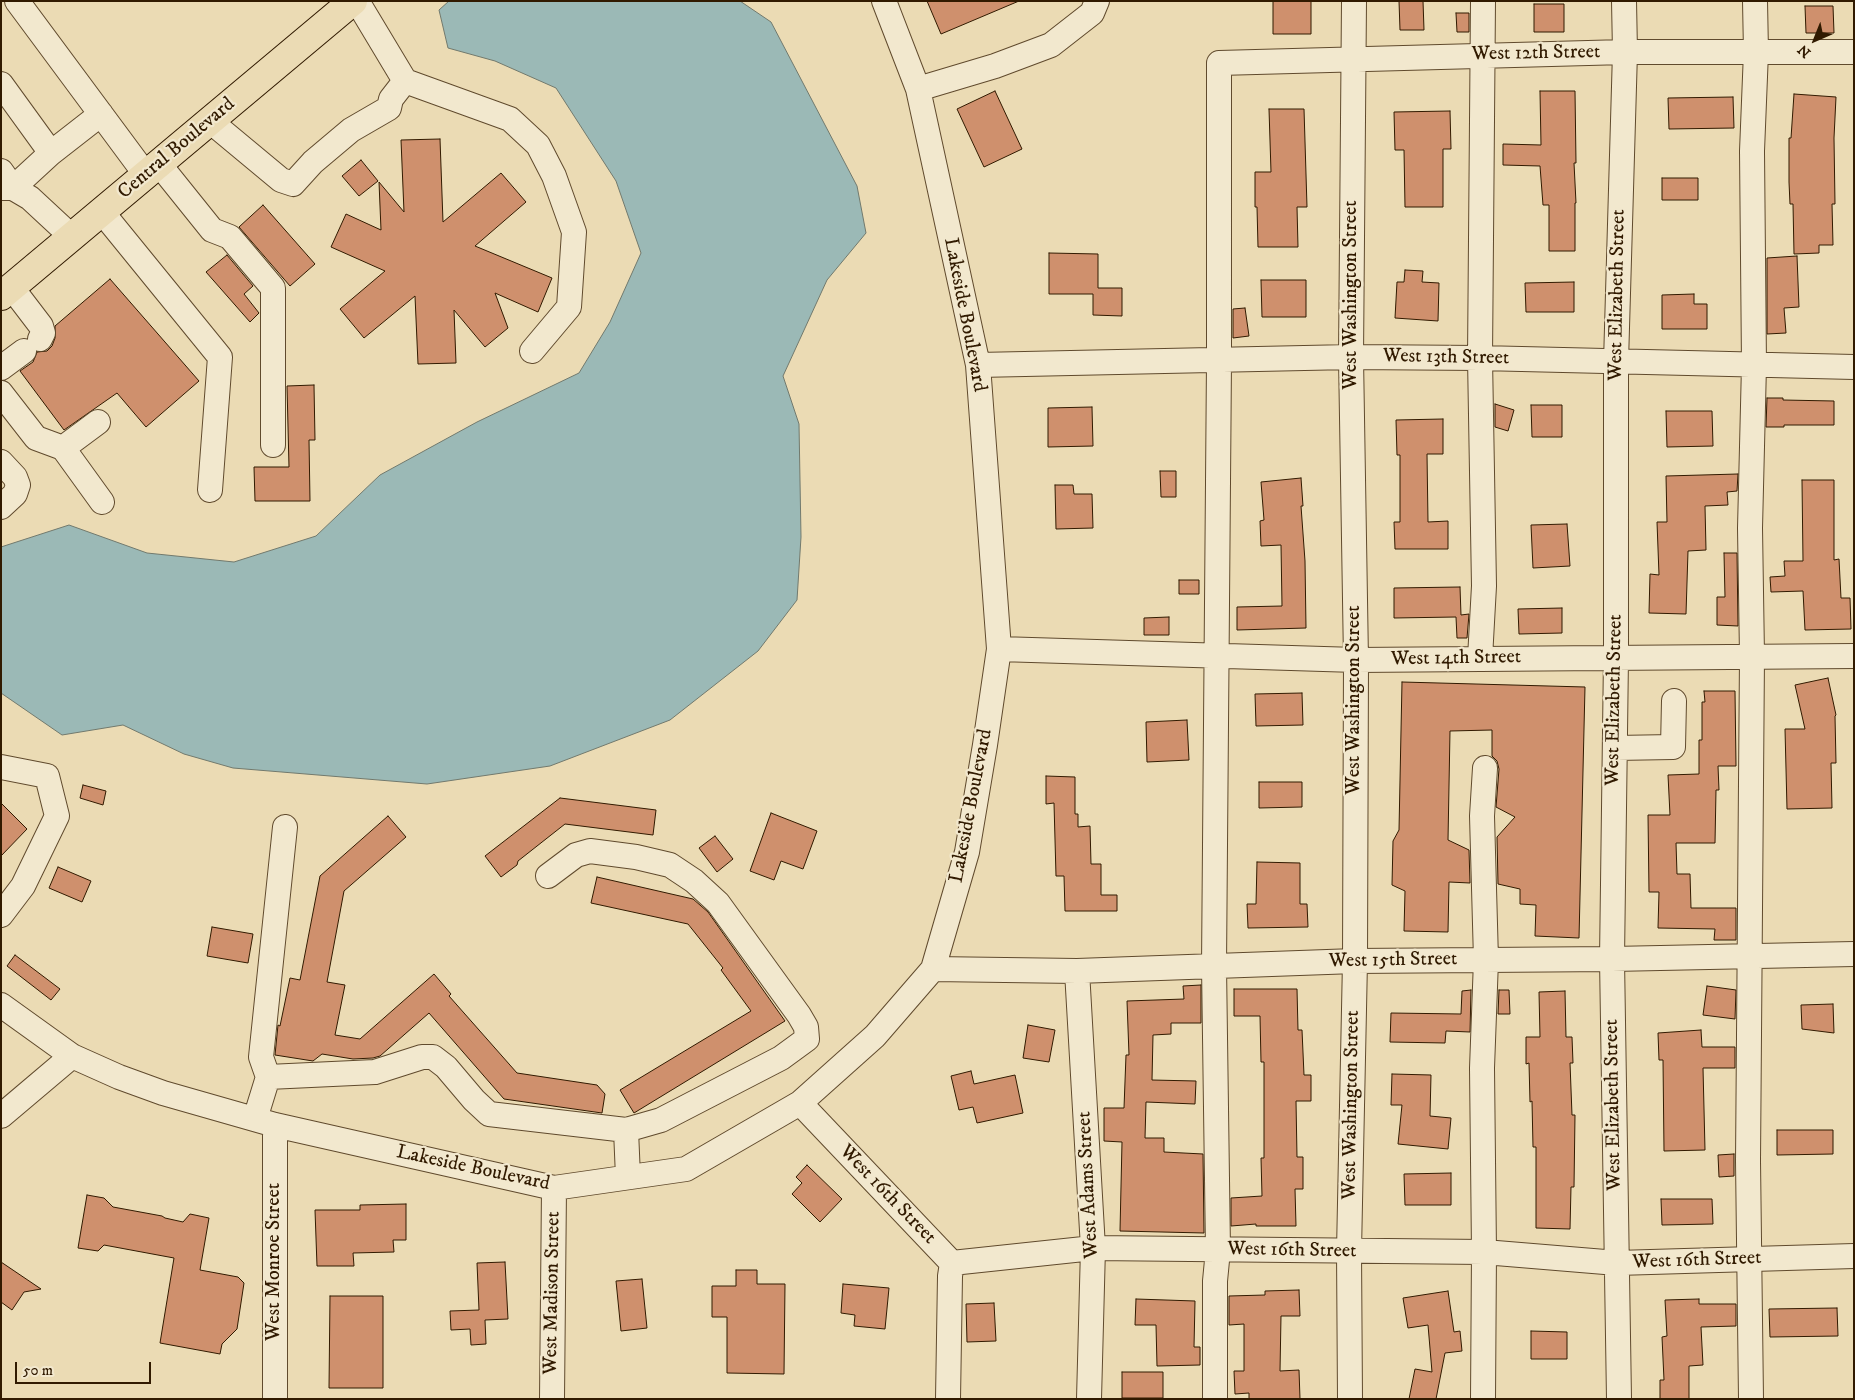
<!DOCTYPE html>
<style>
body{margin:0}
#map{position:relative;width:1855px;height:1400px;overflow:hidden;background:#ebdbb4;font-family:"IM FELL DW Pica",serif}
canvas{display:block}
.frame{position:absolute;inset:0;border:2px solid #311a00;pointer-events:none}
.north{position:absolute;left:1790px;top:15px;width:50px;height:50px;-webkit-text-stroke:4px #f2e8ce;paint-order:stroke;rotate:224deg;font-size:14px;font-weight:700;line-height:20px;text-align:center;color:#311a00}
.north::after{content:'';display:block;margin:auto;width:18px;height:22px;background:#311a00;clip-path:polygon(50% 0,100% 100%,50% 72%,0 100%)}
.scale{position:absolute;left:15px;top:1362px;width:136px;height:22px;box-sizing:border-box;border:2px solid #311a00;border-top:0;padding-left:6px;font-size:15px;line-height:18px;white-space:nowrap;color:#311a00;-webkit-text-stroke:4px #f2e8ce;paint-order:stroke}
</style>
<div id="map">
<canvas width="1855" height="1400"></canvas>
<div class="frame"></div>
<div class="north">N</div>
<div class="scale">50 m</div>
</div>
<script>
const ctx = document.querySelector('canvas').getContext('2d');
ctx.lineJoin = 'round';
function paint(path, color) { ctx.fillStyle = color; ctx.fill(path, 'evenodd'); }
const toPath = rows => new Path2D(rows.map(r => 'M' + r).join(''));
function trace(path, color, width, dash) { ctx.strokeStyle = color; ctx.lineWidth = width; ctx.lineCap = dash ? 'butt' : 'round'; ctx.setLineDash(dash || []); ctx.stroke(path); }
function write(font, color, halo, rows, align = 'center') {
  ctx.font = font + ' "IM FELL DW Pica",serif'; ctx.lineWidth = 4.5; ctx.setLineDash([]); ctx.textBaseline = 'middle'; ctx.strokeStyle = halo; ctx.fillStyle = color; for (const [text, x, y, turn = 0] of rows) {
    ctx.save(); ctx.translate(x, y); ctx.rotate((+turn || 0) * Math.PI / 180); ctx.textAlign = isNaN(turn) ? turn : align; if (halo) ctx.strokeText(text, 0, 0); ctx.fillText(text, 0, 0); ctx.restore();
  }
}
const water = toPath([
 [449,1,740,1,771,22,857,186,866,233,827,280,783,376,799,424,801,537,797,600,758,651,670,720,550,766,427,784,233,768,184,754,123,725,62,735,1,693,1,547,69,525,147,553,234,562,316,536,380,475,477,422,579,373,610,322,641,253,616,181,556,88,495,61,448,48,439,10,449,1]
]);
paint(water, '#9bb9b6');
trace(water, '#71796d', 1);
const building = toPath([
 [927,1,1019,1,941,34,927,1],
 [1273,1,1311,1,1311,34,1273,34,1273,1],
 [1399,1,1423,1,1424,30,1400,30,1399,1],
 [1534,4,1564,4,1564,32,1534,32,1534,4],
 [1805,6,1833,6,1834,33,1806,33,1805,6],
 [1456,13,1469,13,1469,32,1457,32,1456,13],
 [995,91,1022,149,984,167,957,109,995,91],
 [1540,91,1575,91,1576,163,1574,163,1576,203,1575,203,1575,251,1549,251,1549,205,1543,205,1540,166,1503,165,1503,144,1541,145,1540,91],
 [1794,94,1836,97,1834,138,1835,204,1832,204,1833,245,1819,245,1819,253,1794,254,1793,204,1790,204,1789,182,1789,138,1791,138,1794,94],
 [1733,97,1734,128,1669,129,1668,98,1733,97],
 [1269,109,1304,109,1307,207,1297,207,1298,247,1258,247,1257,207,1255,207,1255,172,1271,172,1269,109],
 [1450,111,1451,149,1443,149,1443,207,1405,207,1404,150,1395,150,1394,112,1450,111],
 [440,139,443,222,501,173,526,202,475,246,552,278,538,312,495,293,508,328,485,347,454,310,456,363,418,364,415,296,364,338,340,309,385,271,331,247,346,214,381,230,379,182,404,212,401,140,440,139],
 [361,160,378,181,359,196,342,176,361,160],
 [1662,178,1698,178,1698,200,1662,200,1662,178],
 [263,205,315,264,290,286,239,227,263,205],
 [1049,253,1098,254,1098,288,1122,288,1122,316,1093,315,1093,294,1049,294,1049,253],
 [227,255,253,286,244,294,259,313,250,322,206,272,227,255],
 [1797,256,1799,307,1784,308,1786,333,1767,334,1767,258,1797,256],
 [1405,270,1423,271,1422,282,1439,283,1438,321,1395,318,1397,282,1404,282,1405,270],
 [110,279,199,381,146,427,117,393,64,430,20,371,33,362,37,352,47,351,52,346,55,338,55,326,110,279],
 [1261,280,1306,280,1306,317,1262,317,1261,280],
 [1574,282,1574,312,1526,312,1525,283,1574,282],
 [1694,294,1694,304,1707,304,1707,329,1662,329,1662,295,1694,294],
 [1245,308,1249,336,1233,338,1233,309,1245,308],
 [314,385,315,440,309,440,310,501,255,501,254,467,289,467,287,386,314,385],
 [1767,398,1783,398,1783,400,1834,401,1834,425,1784,425,1784,427,1766,427,1767,398],
 [1495,404,1514,410,1508,431,1495,427,1495,404],
 [1531,405,1562,405,1562,437,1532,437,1531,405],
 [1092,407,1093,446,1048,447,1048,408,1092,407],
 [1666,411,1712,411,1713,446,1667,447,1666,411],
 [1443,419,1443,454,1427,454,1428,522,1448,521,1448,549,1395,549,1394,522,1400,522,1400,455,1397,455,1396,420,1443,419],
 [1160,471,1176,471,1176,497,1161,497,1160,471],
 [1738,474,1737,491,1727,492,1728,505,1705,506,1706,550,1688,551,1686,614,1649,613,1650,574,1659,575,1657,522,1667,522,1666,476,1738,474],
 [1301,478,1303,506,1301,506,1305,561,1306,628,1237,630,1237,607,1282,606,1281,545,1261,546,1260,521,1264,520,1261,482,1301,478],
 [1802,480,1834,480,1834,560,1839,559,1841,598,1850,598,1851,629,1805,630,1803,591,1771,592,1770,577,1785,576,1784,561,1803,561,1802,480],
 [1055,485,1073,485,1074,494,1092,494,1093,528,1056,529,1055,485],
 [1567,524,1570,566,1533,568,1531,525,1567,524],
 [1724,553,1737,553,1738,626,1717,625,1717,597,1725,597,1724,553],
 [1179,580,1199,580,1199,594,1179,594,1179,580],
 [1460,587,1461,615,1469,614,1467,638,1457,638,1456,617,1394,618,1394,588,1460,587],
 [1562,608,1562,633,1519,634,1518,609,1562,608],
 [1169,617,1169,635,1144,635,1144,618,1169,617],
 [1828,678,1836,715,1835,716,1836,763,1831,763,1832,808,1787,809,1785,729,1805,729,1795,685,1828,678],
 [1402,682,1585,687,1579,938,1535,936,1536,905,1520,904,1520,889,1498,884,1497,837,1515,817,1496,807,1499,769,1497,761,1492,756,1492,730,1450,731,1448,840,1469,850,1470,883,1449,882,1448,932,1404,931,1405,891,1392,885,1393,841,1399,830,1402,682],
 [1704,691,1735,691,1736,766,1718,766,1719,790,1716,790,1715,843,1676,843,1677,874,1690,874,1691,908,1736,908,1736,940,1714,940,1715,929,1658,928,1659,892,1649,892,1648,815,1670,815,1668,775,1699,774,1699,740,1702,740,1702,702,1705,702,1704,691],
 [1302,693,1303,725,1256,726,1255,694,1302,693],
 [1187,720,1189,760,1147,762,1146,722,1187,720],
 [1046,776,1075,777,1075,814,1078,814,1078,827,1090,826,1091,864,1101,864,1101,895,1117,895,1117,911,1065,911,1064,876,1056,876,1054,803,1046,804,1046,776],
 [1259,782,1302,782,1302,807,1259,808,1259,782],
 [83,785,106,791,103,805,80,798,83,785],
 [560,798,656,810,653,835,565,824,518,861,517,865,501,877,485,856,560,798],
 [1,803,27,829,1,856,1,803],
 [771,813,817,831,803,869,781,861,774,880,750,871,771,813],
 [388,816,406,837,344,891,327,982,345,985,335,1035,360,1039,434,974,451,994,449,996,517,1073,597,1085,605,1094,602,1113,504,1099,429,1013,380,1056,373,1058,353,1059,322,1054,313,1061,275,1055,278,1025,280,1026,290,978,300,980,320,876,388,816],
 [715,836,733,859,717,872,699,848,715,836],
 [1257,862,1300,863,1300,904,1307,904,1308,927,1248,928,1247,904,1256,904,1257,862],
 [58,867,91,881,82,902,49,888,58,867],
 [597,877,693,899,708,912,785,1021,634,1113,620,1090,751,1011,721,970,723,968,688,924,591,903,597,877],
 [212,927,253,934,248,963,207,956,212,927],
 [15,955,60,989,51,1000,7,966,15,955],
 [1201,985,1201,1023,1171,1023,1171,1034,1153,1035,1152,1080,1196,1081,1195,1104,1146,1102,1145,1138,1164,1138,1164,1152,1203,1154,1204,1233,1120,1231,1122,1142,1104,1141,1104,1108,1124,1108,1126,1055,1129,1055,1127,1001,1184,999,1183,986,1201,985],
 [1707,986,1736,990,1735,1019,1703,1015,1707,986],
 [1234,989,1297,989,1298,1030,1302,1030,1304,1075,1311,1075,1311,1101,1296,1101,1297,1157,1303,1157,1303,1189,1295,1189,1296,1226,1256,1226,1256,1224,1231,1226,1231,1198,1262,1196,1261,1158,1264,1158,1264,1062,1261,1062,1260,1016,1234,1016,1234,989],
 [1471,990,1470,1032,1446,1031,1445,1043,1390,1042,1391,1013,1461,1014,1462,991,1471,990],
 [1499,990,1509,990,1510,1014,1498,1014,1499,990],
 [1565,991,1566,1037,1572,1037,1573,1063,1570,1063,1572,1115,1575,1115,1574,1187,1571,1187,1570,1229,1536,1228,1536,1147,1533,1147,1532,1101,1530,1102,1529,1063,1526,1064,1526,1037,1540,1037,1539,992,1565,991],
 [1833,1004,1834,1033,1802,1029,1801,1005,1833,1004],
 [1028,1025,1055,1030,1049,1062,1023,1058,1028,1025],
 [1701,1030,1702,1047,1735,1047,1735,1068,1703,1068,1705,1150,1664,1151,1663,1060,1659,1060,1658,1033,1701,1030],
 [971,1071,974,1084,1015,1075,1023,1113,977,1123,973,1107,959,1110,951,1076,971,1071],
 [1392,1074,1431,1075,1430,1116,1451,1118,1448,1149,1398,1144,1402,1105,1391,1105,1392,1074],
 [1777,1130,1833,1130,1833,1154,1777,1155,1777,1130],
 [1734,1154,1734,1176,1719,1177,1718,1155,1734,1154],
 [807,1165,842,1199,820,1222,792,1194,802,1183,796,1177,807,1165],
 [1451,1173,1451,1205,1405,1205,1404,1174,1451,1173],
 [87,1195,104,1198,113,1207,162,1216,165,1218,183,1222,190,1214,209,1218,200,1270,238,1277,244,1283,237,1329,222,1344,220,1354,160,1343,174,1258,104,1245,98,1251,78,1248,87,1195],
 [1661,1199,1712,1199,1713,1224,1662,1225,1661,1199],
 [406,1204,406,1240,393,1240,394,1252,353,1253,354,1266,317,1266,315,1210,360,1210,360,1205,406,1204],
 [1,1262,41,1289,24,1292,12,1310,1,1302,1,1262],
 [505,1262,508,1319,485,1320,486,1344,471,1345,470,1329,451,1330,450,1311,479,1310,477,1263,505,1262],
 [736,1270,757,1270,757,1284,785,1284,784,1374,727,1373,727,1317,712,1317,712,1286,736,1286,736,1270],
 [642,1279,647,1328,621,1331,616,1281,642,1279],
 [843,1284,889,1288,885,1329,854,1326,855,1315,841,1313,843,1284],
 [1299,1290,1300,1316,1281,1316,1280,1371,1299,1370,1300,1399,1249,1399,1249,1393,1235,1394,1234,1371,1244,1371,1244,1324,1229,1325,1229,1296,1265,1295,1265,1291,1299,1290],
 [1448,1291,1454,1332,1460,1331,1462,1351,1445,1353,1436,1399,1409,1399,1415,1369,1432,1372,1428,1325,1408,1328,1403,1298,1448,1291],
 [330,1296,383,1296,383,1388,329,1388,330,1296],
 [1136,1299,1195,1301,1194,1347,1200,1347,1200,1365,1157,1366,1156,1325,1135,1325,1136,1299],
 [1699,1299,1699,1304,1736,1304,1736,1326,1701,1327,1703,1365,1689,1366,1689,1399,1660,1399,1660,1380,1664,1380,1662,1337,1667,1336,1665,1300,1699,1299],
 [994,1303,996,1341,967,1342,966,1304,994,1303],
 [1837,1308,1838,1336,1770,1337,1769,1309,1837,1308],
 [1531,1331,1567,1332,1567,1359,1531,1359,1531,1331],
 [1122,1372,1163,1372,1163,1398,1122,1398,1122,1372]
]);
paint(building, '#cf906d');
trace(building, '#311a00', 1);
const minor = toPath([
 [17,1,146,175],
 [405,81,510,119,538,145,554,176,574,232,569,307,532,351],
 [1,84,51,153],
 [918,89,995,66,1051,45,1092,13,1097,1],
 [210,121,281,180,293,184,313,162,351,130,389,108,391,99,405,81,357,1],
 [159,164,212,230,230,237,273,288,273,445],
 [1,171,13,188,51,153,101,114],
 [1,188,13,188,30,198,72,237],
 [102,212,220,357,210,490],
 [12,288,41,326,43,333,40,339],
 [978,365,1351,357,1480,358,1854,367],
 [1,368,24,351],
 [1,393,36,438,63,448,102,502],
 [63,448,98,422],
 [1,462,15,477,18,485,15,494,1,507],
 [999,649,1356,660,1854,656],
 [1480,658,1484,586,1480,358,1483,1],
 [1615,748,1673,747,1674,701],
 [1,767,47,776,57,816,23,886,1,915],
 [933,969,1077,971,1355,961,1612,959,1854,954],
 [1077,971,1093,1248,1089,1399],
 [1,1005,72,1056,119,1077,163,1093,275,1125,554,1188,686,1169,800,1103,875,1036,933,969,967,852,985,745,999,649,978,365,918,89,884,1],
 [268,1077,375,1072,422,1057,433,1057,446,1067,474,1100,489,1114,626,1130,661,1120,781,1058,807,1039,806,1027,799,1015,718,903,694,881,670,865,636,857,590,851,576,855,548,876],
 [800,1103,952,1263,1093,1248,1484,1252,1617,1263,1854,1256],
 [1,1116,72,1056],
 [255,1119,268,1077,261,1057,285,827],
 [626,1130,628,1177],
 [275,1399,275,1125],
 [552,1399,554,1188],
 [948,1399,950,1276,952,1263],
 [1215,1399,1215,1281,1218,1250,1214,966,1219,361,1219,63,1625,52,1854,52],
 [1350,1399,1349,1251,1355,961,1356,660,1351,357,1354,1],
 [1483,1399,1484,1252,1482,1068,1486,960,1482,816,1485,768],
 [1619,1399,1612,959,1616,657,1616,362,1625,52,1624,1],
 [1751,1399,1748,1161,1752,656,1750,528,1754,365,1752,151,1756,52,1755,1]
]);
const major = toPath([
 [1,296,353,1]
]);
trace(minor, '#604a2d', 26);
trace(major, '#311a00', 30);
trace(minor, '#f2e8ce', 24);
trace(major, '#ebdbb4', 28);
write('20px', '#311a00', '#f2e8ce', [
 ["West 12th Street",1536,54,-1],
 ["Central Boulevard",177,149,-40],
 ["West Washington Street",1352,295,-90],
 ["West Elizabeth Street",1618,295,-89],
 ["Lakeside Boulevard",964,315,79],
 ["West 13th Street",1446,358,1],
 ["West 14th Street",1456,659,-1],
 ["West Washington Street",1355,700,-90],
 ["West Elizabeth Street",1615,700,-89],
 ["Lakeside Boulevard",972,806,-79],
 ["West 15th Street",1393,961,-1],
 ["West Washington Street",1352,1105,-89],
 ["West Elizabeth Street",1614,1105,-91],
 ["Lakeside Boulevard",473,1169,12],
 ["West Adams Street",1089,1185,-93],
 ["West 16th Street",887,1195,46],
 ["West 16th Street",1292,1251,1],
 ["West 16th Street",1697,1261,-2],
 ["West Monroe Street",275,1262,-90],
 ["West Madison Street",553,1293,-89]
]);
</script>
